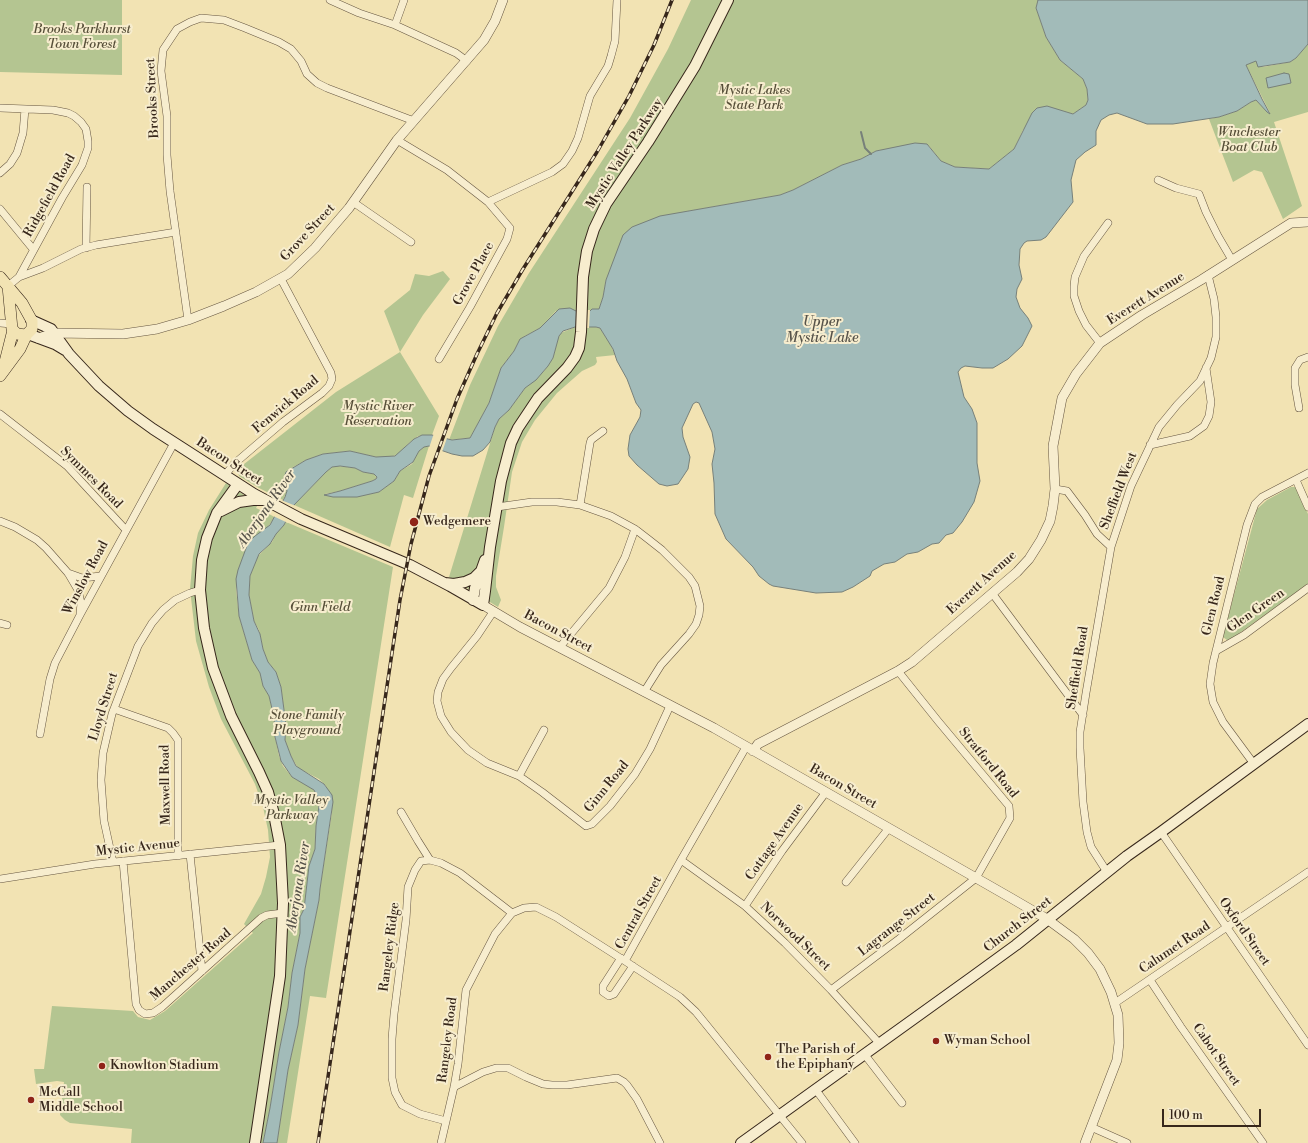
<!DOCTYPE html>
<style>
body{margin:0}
#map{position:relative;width:1308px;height:1143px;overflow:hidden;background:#f2e3b3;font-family:"Libre Bodoni",serif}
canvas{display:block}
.scale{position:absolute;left:1162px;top:1109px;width:99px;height:18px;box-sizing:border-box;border:2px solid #37271b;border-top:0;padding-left:5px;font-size:12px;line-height:14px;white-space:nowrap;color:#37271b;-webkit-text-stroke:3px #f7edce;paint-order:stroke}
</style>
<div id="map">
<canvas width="1308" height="1143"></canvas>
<div class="scale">100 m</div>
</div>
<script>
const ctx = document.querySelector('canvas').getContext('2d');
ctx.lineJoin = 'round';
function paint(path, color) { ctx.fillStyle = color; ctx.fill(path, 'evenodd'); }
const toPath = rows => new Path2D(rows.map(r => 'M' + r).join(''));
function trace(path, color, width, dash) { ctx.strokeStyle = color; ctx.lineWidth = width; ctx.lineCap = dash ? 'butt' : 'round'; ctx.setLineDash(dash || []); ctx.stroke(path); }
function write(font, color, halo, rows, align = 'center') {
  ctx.font = font + ' "Libre Bodoni",serif'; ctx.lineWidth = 4; ctx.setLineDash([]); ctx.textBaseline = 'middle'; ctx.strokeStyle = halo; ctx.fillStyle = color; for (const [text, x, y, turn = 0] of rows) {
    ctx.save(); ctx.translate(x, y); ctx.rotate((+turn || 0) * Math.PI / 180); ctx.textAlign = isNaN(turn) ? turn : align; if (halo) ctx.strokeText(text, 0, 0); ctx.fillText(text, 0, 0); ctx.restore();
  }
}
paint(toPath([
 [0,0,122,0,122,75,0,72],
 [691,0,1038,0,1036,8,1046,37,1060,60,1083,79,1087,89,1088,100,1086,105,1073,114,1061,111,1023,130,1014,149,989,169,955,167,941,161,929,146,901,147,885,150,876,151,861,159,842,165,793,190,780,195,689,211,632,227,606,280,603,297,599,309,594,309,590,311,556,311,540,328,525,336,518,343,514,351,501,368,489,403,470,438,449,440,470,385,498,326,529,273,630,118,668,49],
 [1308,44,1308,112,1274,122,1302,206,1283,219,1262,172,1254,170,1233,182,1209,119,1219,117,1237,111,1251,102,1256,100,1267,112,1270,113,1246,65,1256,60,1263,67,1290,62,1296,58],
 [443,271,450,279,423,315,400,352,439,416,432,435,418,436,409,443,398,454,391,457,376,457,350,451,323,454,306,460,288,470,284,478,287,491,283,500,259,488,239,476,238,472,239,468,336,392,400,352,384,311,410,290,415,274,429,276],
 [575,327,596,327,600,328,611,345,615,355,596,357,597,362,595,365,582,371,557,393,535,420,522,442,512,472,504,527,496,576,496,587,501,600,498,607,449,577,495,427,499,419,509,410,525,388,544,371,553,358,558,338,561,333],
 [429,446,413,498,404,495,390,547,294,505,326,472,332,467,338,466,355,468,363,472,374,474,377,478,372,481,340,491,325,494,333,497,354,497,379,492,394,481,400,471,412,464,419,451,424,447],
 [226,483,258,504,256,508,275,517,267,528,255,536,247,546,236,589,239,616,252,660,260,673,263,686,269,696,274,717,275,737,279,756,283,766,292,777,312,788,316,793,318,799,319,809,316,826,315,849,309,866,304,909,300,917,300,933,292,973,288,1007,279,1052,270,1108,263,1143,131,1143,132,1129,70,1123,65,1120,60,1115,64,1082,57,1081,36,1084,34,1069,44,1069,52,1006,133,1011,138,1017,150,1020,165,1011,253,933,244,924,261,894,266,877,270,857,268,830,263,807,255,784,221,719,209,687,196,641,190,589,193,556,198,533,209,510],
 [1291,487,1296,487,1308,514,1308,584,1230,640,1227,640,1223,637,1224,632,1257,509,1267,500],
 [286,522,393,567,326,998,310,996,287,1143,277,1143,288,1070,298,1025,305,969,319,900,320,889,332,812,326,786,319,779,298,768,291,756,285,740,286,725,281,687,276,672,268,662,263,649,259,630,254,621,249,595,250,576,257,557,272,542,276,534]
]), '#b4c591');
const water = toPath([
 [1038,0,1308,0,1308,44,1296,58,1290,62,1258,67,1256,61,1246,65,1262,99,1270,114,1267,112,1256,100,1251,102,1237,111,1219,117,1173,124,1147,124,1117,113,1109,115,1101,120,1096,131,1096,145,1085,152,1076,160,1071,180,1073,202,1046,237,1041,240,1027,241,1024,243,1020,249,1019,265,1022,279,1017,289,1016,297,1020,308,1028,318,1032,326,1022,346,1008,359,993,368,982,368,965,366,961,368,958,372,964,397,972,409,977,423,977,463,980,481,974,502,962,522,953,533,946,535,939,543,932,544,918,552,907,554,895,562,884,564,872,571,870,576,853,587,842,592,816,593,773,586,769,584,759,576,753,567,726,539,715,514,714,483,712,464,715,449,712,432,699,403,696,402,693,404,682,428,683,437,690,457,688,469,678,484,667,486,659,484,637,465,629,456,628,449,630,435,640,417,641,410,636,403,627,379,617,361,613,349,600,328,596,327,575,327,563,331,559,336,553,358,548,366,536,380,525,388,509,410,499,419,495,427,490,442,483,450,473,456,462,456,452,454,429,446,424,447,419,451,413,462,400,471,394,481,379,492,357,497,333,497,324,495,340,491,372,481,376,479,377,477,374,474,363,472,355,468,340,466,332,467,326,472,294,505,284,525,276,534,270,544,259,554,250,576,249,595,254,621,260,634,263,649,268,662,276,672,281,687,286,725,285,740,291,756,296,766,324,784,332,795,333,802,320,889,319,900,305,969,298,1025,288,1070,277,1143,263,1143,270,1108,279,1052,288,1007,292,973,300,933,300,917,304,909,309,866,315,849,316,826,319,806,317,796,314,790,292,777,281,761,275,737,274,717,269,696,263,686,260,673,252,660,239,616,236,579,238,570,248,543,255,536,270,525,285,497,287,491,284,478,286,472,306,460,323,454,350,451,376,457,395,456,414,439,422,435,432,435,452,440,470,438,489,403,501,368,514,351,520,339,540,328,559,309,570,308,576,311,590,311,592,309,599,309,603,297,606,280,623,235,632,227,660,216,780,195,793,190,842,165,861,159,876,151,915,143,927,144,941,161,955,167,989,169,1014,149,1032,113,1037,108,1047,106,1073,114,1086,105,1088,100,1087,89,1083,79,1060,60,1046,37,1036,8,1038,0],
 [1284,73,1289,74,1291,83,1268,88,1266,78,1284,73]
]);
paint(water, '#a2bbb9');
trace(water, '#77807a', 1);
paint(toPath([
 [576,310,590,310,589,328,576,328],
 [434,433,447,438,442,452,429,448],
 [281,500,296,506,288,523,273,516]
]), '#f2e3b3');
trace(toPath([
 [861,132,865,148,871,154]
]), '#77807a', 2);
const minor = toPath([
 [330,0,359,13,395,25,456,53,467,61],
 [395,25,404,0],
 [0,108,53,110,68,113,74,116,81,122,86,129,88,141,88,148,82,165,62,198,19,277,8,286],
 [397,140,447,170,488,202,510,228,507,239,470,307,439,359],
 [0,173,10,164,17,153,23,133,25,109],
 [1158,180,1176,188,1199,194,1206,212,1218,236,1232,260],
 [353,202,411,242],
 [488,202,552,172,563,164,572,151,578,138,590,96,608,66,611,56,615,41,617,0],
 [0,209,33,249],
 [86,248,87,187],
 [19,277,43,268,81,249,96,245,176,232],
 [188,320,170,191,167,155,167,116,161,71,163,50,177,29,190,22,201,18,224,20,245,28,279,42,291,49,301,61,307,74,317,83,327,88,414,121],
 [0,323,12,324],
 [1100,343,1086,325,1079,311,1074,296,1074,286,1075,277,1084,256,1108,223],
 [1299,408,1295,385,1295,368,1300,360,1308,357],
 [0,414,67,466,126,530],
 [1150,445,1190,436,1204,426,1209,416,1211,402,1206,368],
 [225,475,234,464,283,422,322,393,329,386,332,379,331,373,281,279],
 [1296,480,1308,507],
 [1055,489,1067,491,1085,515,1097,534,1111,547,1086,693,1080,732,1080,748,1083,802,1087,832,1091,847,1107,872],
 [580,505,590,443,591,440,603,431],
 [497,507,532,502,557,502,580,505,611,516,635,529,648,539,662,550,689,577,695,586,700,606,699,615,696,624,689,634,661,665,644,692],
 [0,521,15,527,37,540,46,548,68,573,78,590,81,603,80,613],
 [1111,547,1131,486,1159,427,1177,405,1200,381,1211,358,1216,337,1216,317,1214,299,1208,275],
 [68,573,82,578,101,576],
 [992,593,1083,715],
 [493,612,477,636,451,668,443,679,438,692,437,701,441,716,451,732,468,750,487,763,519,776,542,792,586,826,592,824,610,806,635,774,650,749,670,706],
 [0,623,7,625],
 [560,647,609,588,625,557,635,529],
 [1216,651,1244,635,1308,588],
 [114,709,168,728,173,733,178,740,178,856],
 [40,734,50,679,55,663,80,615,174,443],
 [746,747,681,860,625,961,680,997,696,1012,802,1143],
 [1254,764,1223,722,1213,702,1210,684,1213,663,1247,525,1255,504,1262,497,1308,473],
 [519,776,544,730],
 [401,812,418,841,430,860,441,863,460,873,512,913],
 [1161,832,1308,1045],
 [190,854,202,971],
 [430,860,421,861,415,870,408,887,406,920,394,1014,392,1039,392,1078,395,1092,402,1105,420,1114,446,1121],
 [681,860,745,906,785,943,831,990,880,1044],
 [123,861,136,1004,139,1010,145,1014,153,1013,162,1007,261,918,267,915,283,913],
 [113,862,104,821,101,780,103,753,112,714,138,646,152,623,163,610,175,600,190,593,200,590],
 [0,879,95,864,280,845],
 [846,882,889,828],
 [745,906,782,851,826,792],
 [621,958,603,986,603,992,609,996,614,994,633,966],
 [1150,980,1181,1027,1263,1143],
 [831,990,899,939,976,878,1010,818,1009,806,938,721,898,671],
 [1115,1003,1308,872],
 [865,1055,902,1103],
 [454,1087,483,1072,496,1068,508,1068,526,1077,543,1084,552,1085,567,1085,617,1078,624,1082,627,1085,637,1099,660,1143],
 [816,1090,855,1143],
 [1091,1127,1127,1143],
 [441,1143,454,1087,458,1064,466,990,495,934,512,913,524,908,536,907,556,917,625,961]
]);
const tertiary = toPath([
 [38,338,54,333,123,334,157,329,188,320,224,306,256,292,288,274,315,248,331,229,349,208,397,140,484,40,495,21,503,0],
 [483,605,520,627,714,728,1011,898,1047,919,1074,939,1088,953,1100,969,1111,992,1118,1015,1119,1043,1117,1060,1085,1143],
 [753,751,758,744,898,671,912,662,1017,572,1029,559,1041,540,1050,521,1053,506,1055,489,1053,446,1062,398,1076,374,1100,343,1142,315,1201,280,1291,223,1308,222]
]);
const secondary = toPath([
 [31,320,51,329,69,354,99,386,128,411,153,429,254,494,301,519,410,565,450,586,483,605,485,591,490,547,501,481,511,443,518,428,538,398,567,368,575,357,579,348,581,332,583,277,587,251,594,229,606,204,648,142,695,66,728,0],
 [28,334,55,344,65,350],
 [238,484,217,513,207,538,202,560,200,590,204,628,213,668,231,716,259,772,268,792,274,814,280,845,283,903,280,976,255,1143],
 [221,511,239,502,253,500,264,500],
 [445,583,454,584,465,582,474,578,480,572],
 [473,600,475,588,485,560],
 [741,1143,972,977,1016,945,1127,856,1161,832,1308,724]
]);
const primary = toPath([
 [0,277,22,303,32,321,32,329,26,335,17,334,12,329,8,286],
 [4,366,13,330],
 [0,376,20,349,27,334]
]);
trace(minor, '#665641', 8);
trace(tertiary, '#665641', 10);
trace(secondary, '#37271b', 12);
trace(primary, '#37271b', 12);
trace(minor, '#f7edce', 7);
trace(tertiary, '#f7edce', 9);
trace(secondary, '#f7edce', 10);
trace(primary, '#f2e3b3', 11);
const rail = toPath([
 [318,1143,400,600,411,544,429,476,457,399,477,354,497,313,523,269,597,152,629,96,654,45,672,0]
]);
trace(rail, '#37271b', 3.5);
trace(rail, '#f7edce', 2, [6]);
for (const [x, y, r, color] of [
 [414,522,5,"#8f2418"],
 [936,1041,4,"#8f2418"],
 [768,1057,4,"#8f2418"],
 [102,1066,4,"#8f2418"],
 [31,1100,4,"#8f2418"]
]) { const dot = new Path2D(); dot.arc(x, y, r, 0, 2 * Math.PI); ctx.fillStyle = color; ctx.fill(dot); trace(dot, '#f7edce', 1.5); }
write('italic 13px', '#564e38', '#f7edce', [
 ["Brooks Parkhurst",82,30],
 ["Town Forest",82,45],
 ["Mystic Lakes",754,91],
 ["State Park",754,106],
 ["Winchester",1249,133],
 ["Boat Club",1249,148],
 ["Mystic River",378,407],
 ["Reservation",378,422],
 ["Ginn Field",320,608],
 ["Stone Family",307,716],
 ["Playground",307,731],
 ["Mystic Valley",291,801],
 ["Parkway",291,816]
]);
write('13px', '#37271b', '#f7edce', [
 ["Brooks Street",153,98,-93],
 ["Mystic Valley Parkway",625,154,-57],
 ["Ridgefield Road",50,196,-61],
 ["Grove Street",308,233,-47],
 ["Grove Place",474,274,-61],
 ["Everett Avenue",1146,299,-32],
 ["Fenwick Road",286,405,-40],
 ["Bacon Street",229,462,33],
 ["Symmes Road",91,478,45],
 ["Sheffield West",1119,491,-69],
 ["Winslow Road",86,578,-62],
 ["Everett Avenue",982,583,-42],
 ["Glen Road",1214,606,-76],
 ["Glen Green",1256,611,-35],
 ["Bacon Street",558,632,28],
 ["Sheffield Road",1078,668,-81],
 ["Lloyd Street",104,707,-73],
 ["Stratford Road",988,763,51],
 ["Maxwell Road",166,785,-91],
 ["Ginn Road",607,787,-51],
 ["Bacon Street",843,787,30],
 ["Cottage Avenue",775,842,-55],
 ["Mystic Avenue",138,848,-6],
 ["Central Street",639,913,-61],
 ["Lagrange Street",897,925,-38],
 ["Church Street",1018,925,-38],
 ["Oxford Street",1244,932,55],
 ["Norwood Street",795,937,44],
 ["Rangeley Ridge",390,947,-83],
 ["Calumet Road",1175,948,-34],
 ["Manchester Road",191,965,-41],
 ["Rangeley Road",448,1040,-83],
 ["Cabot Street",1216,1055,55]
]);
write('13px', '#37271b', '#f7edce', [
 ["Wedgemere",423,522],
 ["Wyman School",944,1041],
 ["The Parish of",776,1050],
 ["the Epiphany",776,1065],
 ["Knowlton Stadium",110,1066],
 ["McCall",39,1093],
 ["Middle School",39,1108]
], 'left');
write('italic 14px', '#57534a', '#f7edce', [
 ["Upper",822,323],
 ["Mystic Lake",822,339],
 ["Aberjona River",267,509,-55],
 ["Aberjona River",299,887,-81]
]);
</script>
